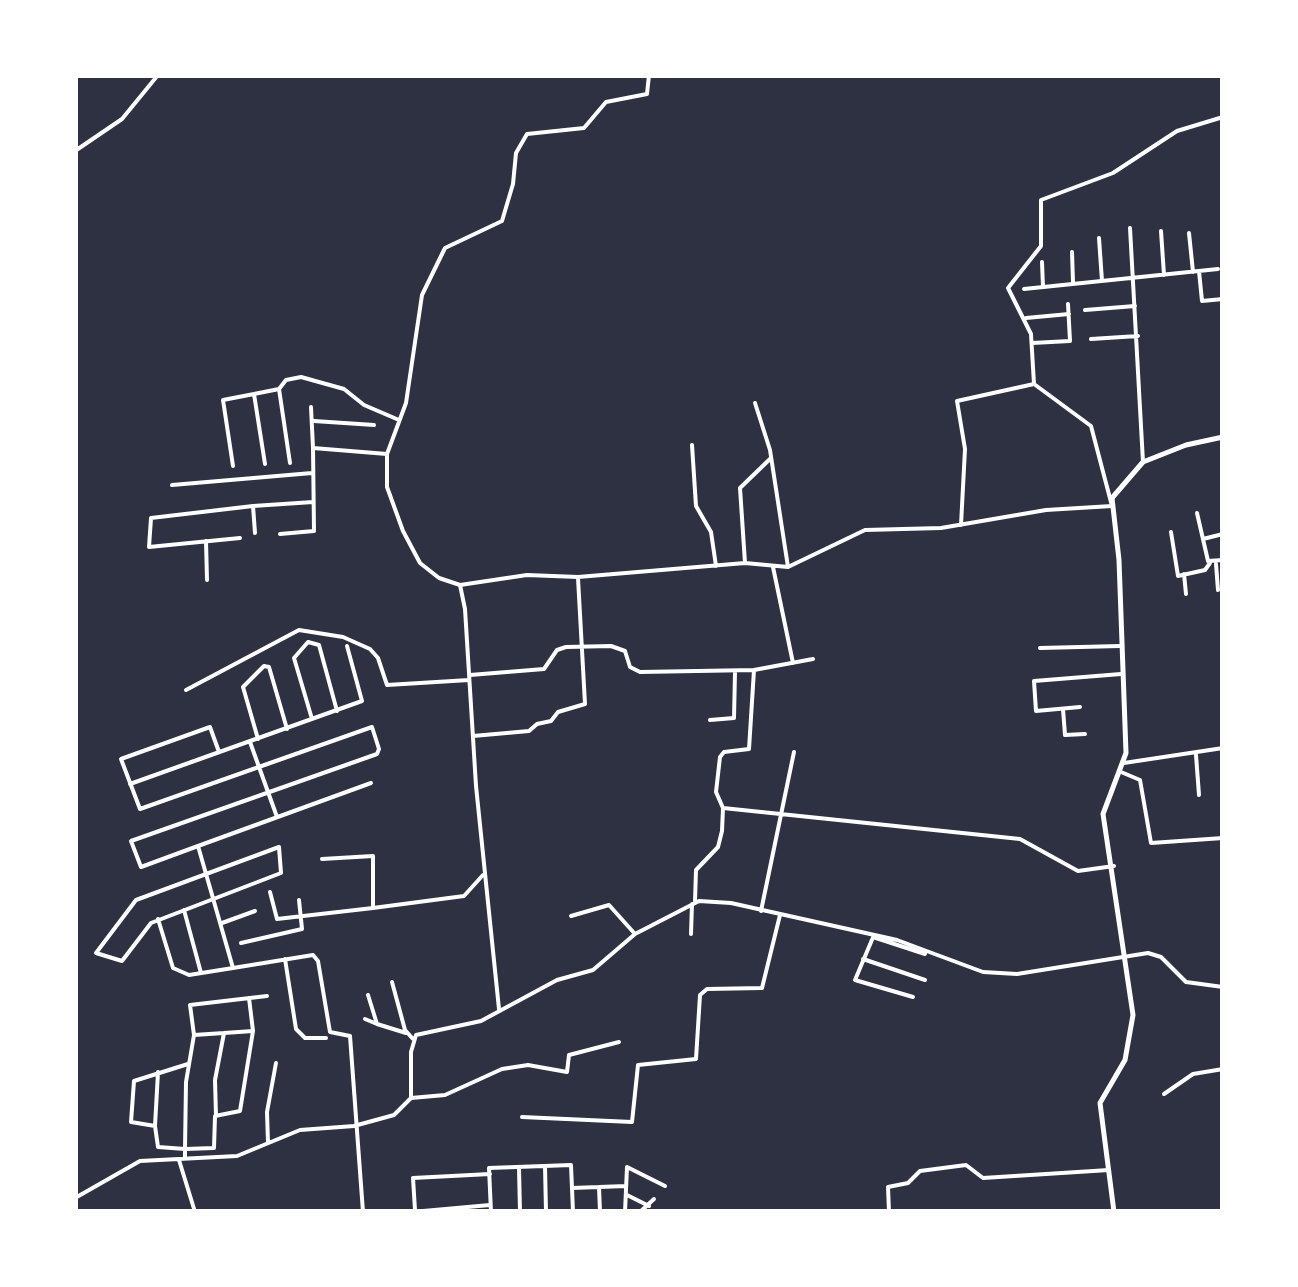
<!DOCTYPE html>
<style>
body{margin:0}
#map{position:relative;width:1298px;height:1287px;overflow:hidden;background:#2d3142;font-family:Karla,sans-serif}
canvas{display:block}
.frame{position:absolute;inset:0;border:78px solid #fff;pointer-events:none}
</style>
<div id="map">
<canvas width="1298" height="1287"></canvas>
<div class="frame"></div>
</div>
<script>
const ctx = document.querySelector('canvas').getContext('2d');
ctx.lineJoin = 'round';
const toPath = rows => new Path2D(rows.map(r => 'M' + r).join(''));
function trace(path, color, width, dash) { ctx.strokeStyle = color; ctx.lineWidth = width; ctx.lineCap = dash ? 'butt' : 'round'; ctx.setLineDash(dash || []); ctx.stroke(path); }
trace(toPath([
 [75,151,122,119,158,75],
 [1130,228,1143,462],
 [1161,231,1164,275],
 [1189,233,1193,272],
 [1099,238,1102,281],
 [1072,252,1073,282],
 [1042,262,1043,287],
 [1199,271,1202,301,1223,299],
 [1024,289,1218,269],
 [1085,310,1135,306],
 [1026,318,1069,314],
 [1091,339,1138,336],
 [1032,343,1070,341,1068,304],
 [279,389,290,463],
 [755,403,770,450,788,567],
 [311,407,313,448,387,454],
 [314,421,374,425],
 [692,445,696,506,711,532,716,566],
 [265,464,254,394,279,389,286,380,301,377,344,389,364,405,399,420],
 [233,466,223,400,254,394],
 [172,485,312,473],
 [1197,513,1208,561,1223,560],
 [961,525,965,449,957,401,1034,384],
 [1171,532,1178,576,1205,570,1210,563],
 [255,533,253,506,313,502],
 [280,534,314,531,313,448],
 [240,538,149,547,151,518,253,506],
 [1203,539,1223,534],
 [206,541,207,580],
 [745,563,740,488,771,458],
 [1216,564,1218,590],
 [773,567,793,663],
 [1184,574,1186,594],
 [460,585,527,575,578,577,745,563,788,567,865,530,941,528,1046,510,1112,506,1091,426,1034,384,1031,334,1008,288,1041,246,1041,200,1113,173,1177,131,1223,117],
 [1040,648,1120,646],
 [754,670,813,659],
 [470,675,544,669,557,650,566,647,611,646,625,651,630,667,640,672,754,670,749,749,724,752,720,757,716,792,723,808,722,831,718,847,696,870,695,901],
 [186,690,299,630,343,637,370,649,378,658,387,685,469,680],
 [1080,707,1036,711,1034,681,1121,674],
 [1063,709,1065,735,1085,734],
 [312,719,294,658,308,642,319,645,337,711],
 [710,720,734,718,735,672],
 [473,736,529,731,537,724,551,721,558,712,585,704,578,578],
 [258,739,243,687,264,666,269,667,287,729],
 [250,742,277,817],
 [1196,755,1199,795],
 [1124,763,1223,748],
 [1121,772,1140,780,1151,843,1223,838],
 [130,784,362,701,347,646],
 [723,808,1020,839,1078,871,1114,866],
 [198,846,141,867,131,841,377,754,379,749,372,727,140,809,121,759,210,727,219,752],
 [279,847,281,873,151,923,122,961,96,953,136,900,279,847],
 [322,859,373,856,373,908,464,896,483,875],
 [270,892,277,919,373,908],
 [184,910,201,973],
 [761,911,794,752],
 [571,916,609,905,635,934],
 [158,919,173,968,189,975,233,968],
 [222,923,255,911],
 [691,934,692,904],
 [874,935,855,980,913,997],
 [873,937,925,954],
 [241,943,302,929,299,900],
 [285,959,296,1029,305,1038,326,1038],
 [863,959,925,980],
 [392,982,405,1030,413,1039],
 [368,995,377,1024,406,1033],
 [499,1009,476,786,465,609,460,585,439,578,420,563,403,531,387,487,387,454,406,403,422,295,445,248,502,221,513,184,516,153,527,134,584,128,606,102,647,94,649,75],
 [365,1019,377,1024],
 [194,1035,224,1033],
 [188,1064,134,1081,131,1122,155,1126,158,1147,185,1149,186,1082,194,1035,190,1005,267,996],
 [1164,1094,1193,1074,1223,1069],
 [411,1098,445,1095,502,1069,528,1065,567,1072,569,1055,619,1042],
 [216,1116,215,1080,224,1033,253,1031],
 [522,1117,632,1122,638,1065,696,1059,700,995,707,989,762,988,780,915],
 [155,1126,158,1072],
 [268,1143,267,1112,276,1063],
 [185,1157,185,1149,214,1148,215,1116,240,1111,253,1031,249,998],
 [179,1160,195,1212],
 [545,1166,546,1212],
 [519,1168,520,1212],
 [599,1187,600,1212],
 [572,1188,626,1186],
 [627,1195,649,1206],
 [75,1198,140,1161,237,1156,300,1130,354,1126,394,1115,411,1098,411,1052,416,1035,481,1021,557,980,593,970,635,934,699,901,731,903,897,940,983,972,1017,974,1148,953,1161,957,1186,982,1223,987],
 [415,1210,413,1178,490,1174],
 [363,1212,350,1036,330,1032,318,961,313,955,233,968,198,846,371,783],
 [412,1212,490,1205],
 [491,1212,489,1168,571,1165,573,1212],
 [625,1212,627,1167,665,1186],
 [640,1212,654,1199],
 [889,1212,888,1187,908,1183,920,1171,966,1165,983,1178,1109,1170]
]), '#fff', 4);
trace(toPath([
 [1114,1212,1100,1103,1125,1060,1133,1015,1103,814,1126,753,1119,560,1112,498,1143,462,1186,445,1223,437]
]), '#fff', 5);
</script>
